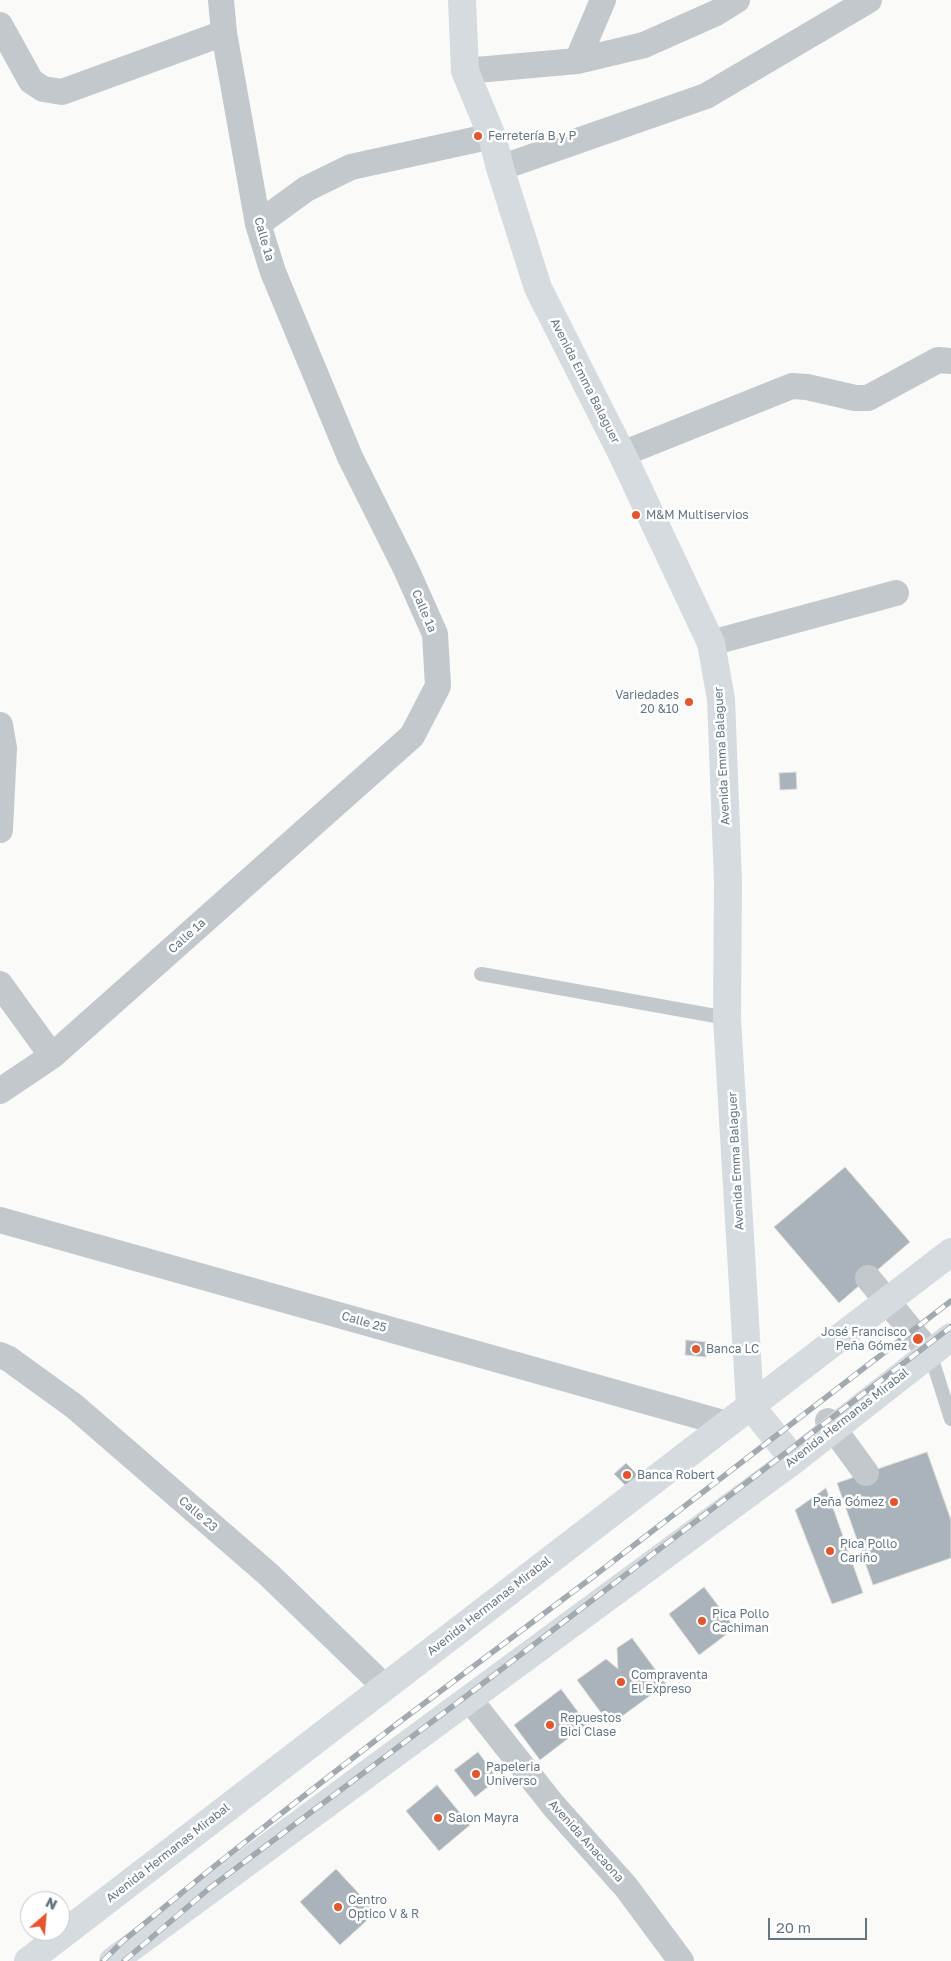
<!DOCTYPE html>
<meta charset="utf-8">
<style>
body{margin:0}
#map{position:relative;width:951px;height:1961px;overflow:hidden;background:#fafaf8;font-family:"Golos Text",sans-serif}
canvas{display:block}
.north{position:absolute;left:20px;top:1891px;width:50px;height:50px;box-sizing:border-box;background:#fff;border:1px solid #c1c8cd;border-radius:50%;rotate:27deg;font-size:14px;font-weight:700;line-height:20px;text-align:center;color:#657683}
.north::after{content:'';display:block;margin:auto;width:18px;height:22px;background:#e4572e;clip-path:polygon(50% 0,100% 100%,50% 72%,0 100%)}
.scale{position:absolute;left:768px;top:1918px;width:99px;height:22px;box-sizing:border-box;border:2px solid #657683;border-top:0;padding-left:6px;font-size:15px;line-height:18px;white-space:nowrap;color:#657683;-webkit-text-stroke:4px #fff;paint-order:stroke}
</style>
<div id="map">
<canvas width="951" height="1961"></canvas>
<div class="north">N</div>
<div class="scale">20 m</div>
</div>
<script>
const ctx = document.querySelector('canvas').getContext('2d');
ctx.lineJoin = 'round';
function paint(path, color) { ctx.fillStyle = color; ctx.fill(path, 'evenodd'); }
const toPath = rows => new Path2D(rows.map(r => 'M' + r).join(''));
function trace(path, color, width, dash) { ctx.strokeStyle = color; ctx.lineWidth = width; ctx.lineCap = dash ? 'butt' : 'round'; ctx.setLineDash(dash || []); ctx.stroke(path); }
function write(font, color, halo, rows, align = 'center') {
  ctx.font = font + ' "Golos Text",sans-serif'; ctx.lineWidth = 5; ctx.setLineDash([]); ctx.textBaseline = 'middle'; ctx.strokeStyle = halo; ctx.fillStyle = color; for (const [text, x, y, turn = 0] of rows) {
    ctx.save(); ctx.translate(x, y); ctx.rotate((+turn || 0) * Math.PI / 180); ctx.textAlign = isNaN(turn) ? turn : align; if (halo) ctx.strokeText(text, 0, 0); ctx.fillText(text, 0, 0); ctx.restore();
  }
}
const building = toPath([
 [796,772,797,789,780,790,779,773,796,772],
 [845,1167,910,1242,839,1303,774,1227,845,1167],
 [686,1340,707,1342,706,1357,685,1355,686,1340],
 [927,1452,951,1520,951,1558,873,1585,837,1483,927,1452],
 [626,1463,639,1476,627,1487,614,1474,626,1463],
 [826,1488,863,1593,832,1604,795,1510,826,1488],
 [704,1587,735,1628,699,1655,669,1614,704,1587],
 [632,1638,666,1684,610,1725,577,1680,606,1659,618,1669,617,1648,632,1638],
 [561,1689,587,1724,540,1760,514,1725,561,1689],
 [478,1752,498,1779,475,1797,454,1770,478,1752],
 [437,1785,470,1825,439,1851,406,1811,437,1785],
 [336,1869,376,1912,340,1945,300,1902,336,1869]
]);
paint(building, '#aab3b9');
trace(building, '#dcdcda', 1);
trace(toPath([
 [481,974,727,1018],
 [930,1353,951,1419]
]), '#c3c8cc', 14);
trace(toPath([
 [0,25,31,81,43,89,62,92,224,33],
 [577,61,603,0],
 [465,71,577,61,644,45,716,13,737,0],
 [500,168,706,96,869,0],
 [258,224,306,189,351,167,492,136],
 [622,454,792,386,807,387,855,398,868,398,938,360,951,361],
 [711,643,896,593],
 [0,725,4,748,0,830],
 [0,984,52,1056],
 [0,1091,52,1056,412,736,438,686,435,634,406,569,350,457,273,272,258,224,224,33,221,0],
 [0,1220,727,1424],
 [868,1278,925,1347],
 [0,1355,9,1359,74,1406,268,1574,385,1687],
 [828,1421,866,1473],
 [470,1700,553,1805,626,1887,681,1961]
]), '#c3c8cc', 26);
trace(toPath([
 [462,0,465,71,492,136,500,168,538,288,622,454,711,643,721,699,728,882,727,1018,750,1405,794,1460]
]), '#d6dbdf', 28);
trace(toPath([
 [28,1961,951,1252],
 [113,1961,794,1460,951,1337]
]), '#d6dbdf', 28);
const rail = toPath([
 [103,1961,123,1941,207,1872,278,1816,398,1723,594,1576,951,1301],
 [124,1961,211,1887,465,1697,951,1327]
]);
trace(rail, '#a2aab0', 5.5);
trace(rail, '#fff', 4, [11]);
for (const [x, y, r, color] of [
 [478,136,5,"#e4572e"],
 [636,515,5,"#e4572e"],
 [689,702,5,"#e4572e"],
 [918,1339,6,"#e4572e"],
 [696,1349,5,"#e4572e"],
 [627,1475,5,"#e4572e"],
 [894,1502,5,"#e4572e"],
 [830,1551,5,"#e4572e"],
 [702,1621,5,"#e4572e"],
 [621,1682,5,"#e4572e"],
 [550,1725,5,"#e4572e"],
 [476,1774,5,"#e4572e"],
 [438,1818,5,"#e4572e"],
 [338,1907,5,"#e4572e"]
]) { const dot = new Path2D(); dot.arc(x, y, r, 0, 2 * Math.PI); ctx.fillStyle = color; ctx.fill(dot); trace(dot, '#fff', 2); }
write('12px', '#657683', '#fff', [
 ["Ferretería B y P",488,136],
 ["M&M Multiservios",646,515],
 ["Variedades",679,695,"right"],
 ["20 &10",679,709,"right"],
 ["José Francisco",907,1332,"right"],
 ["Peña Gómez",907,1346,"right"],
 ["Banca LC",706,1349],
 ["Banca Robert",637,1475],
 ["Peña Gómez",884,1502,"right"],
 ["Pica Pollo",840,1544],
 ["Cariño",840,1558],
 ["Pica Pollo",712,1614],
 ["Cachiman",712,1628],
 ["Compraventa",631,1675],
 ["El Expreso",631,1689],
 ["Repuestos",560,1718],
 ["Bici Clase",560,1732],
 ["Papeleria",486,1767],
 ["Universo",486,1781],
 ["Salon Mayra",448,1818],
 ["Centro",348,1900],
 ["Optico V & R",348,1914]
], 'left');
write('12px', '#657683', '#fff', [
 ["Calle 1a",264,239,74],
 ["Avenida Emma Balaguer",585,381,63],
 ["Calle 1a",424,611,67],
 ["Avenida Emma Balaguer",722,756,-93],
 ["Calle 1a",187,936,-42],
 ["Avenida Emma Balaguer",736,1161,-93],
 ["Calle 25",364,1322,16],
 ["Avenida Hermanas Mirabal",847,1418,-38],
 ["Calle 23",198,1514,41],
 ["Avenida Hermanas Mirabal",489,1606,-38],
 ["Avenida Anacaona",586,1841,48],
 ["Avenida Hermanas Mirabal",168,1853,-38]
]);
</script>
